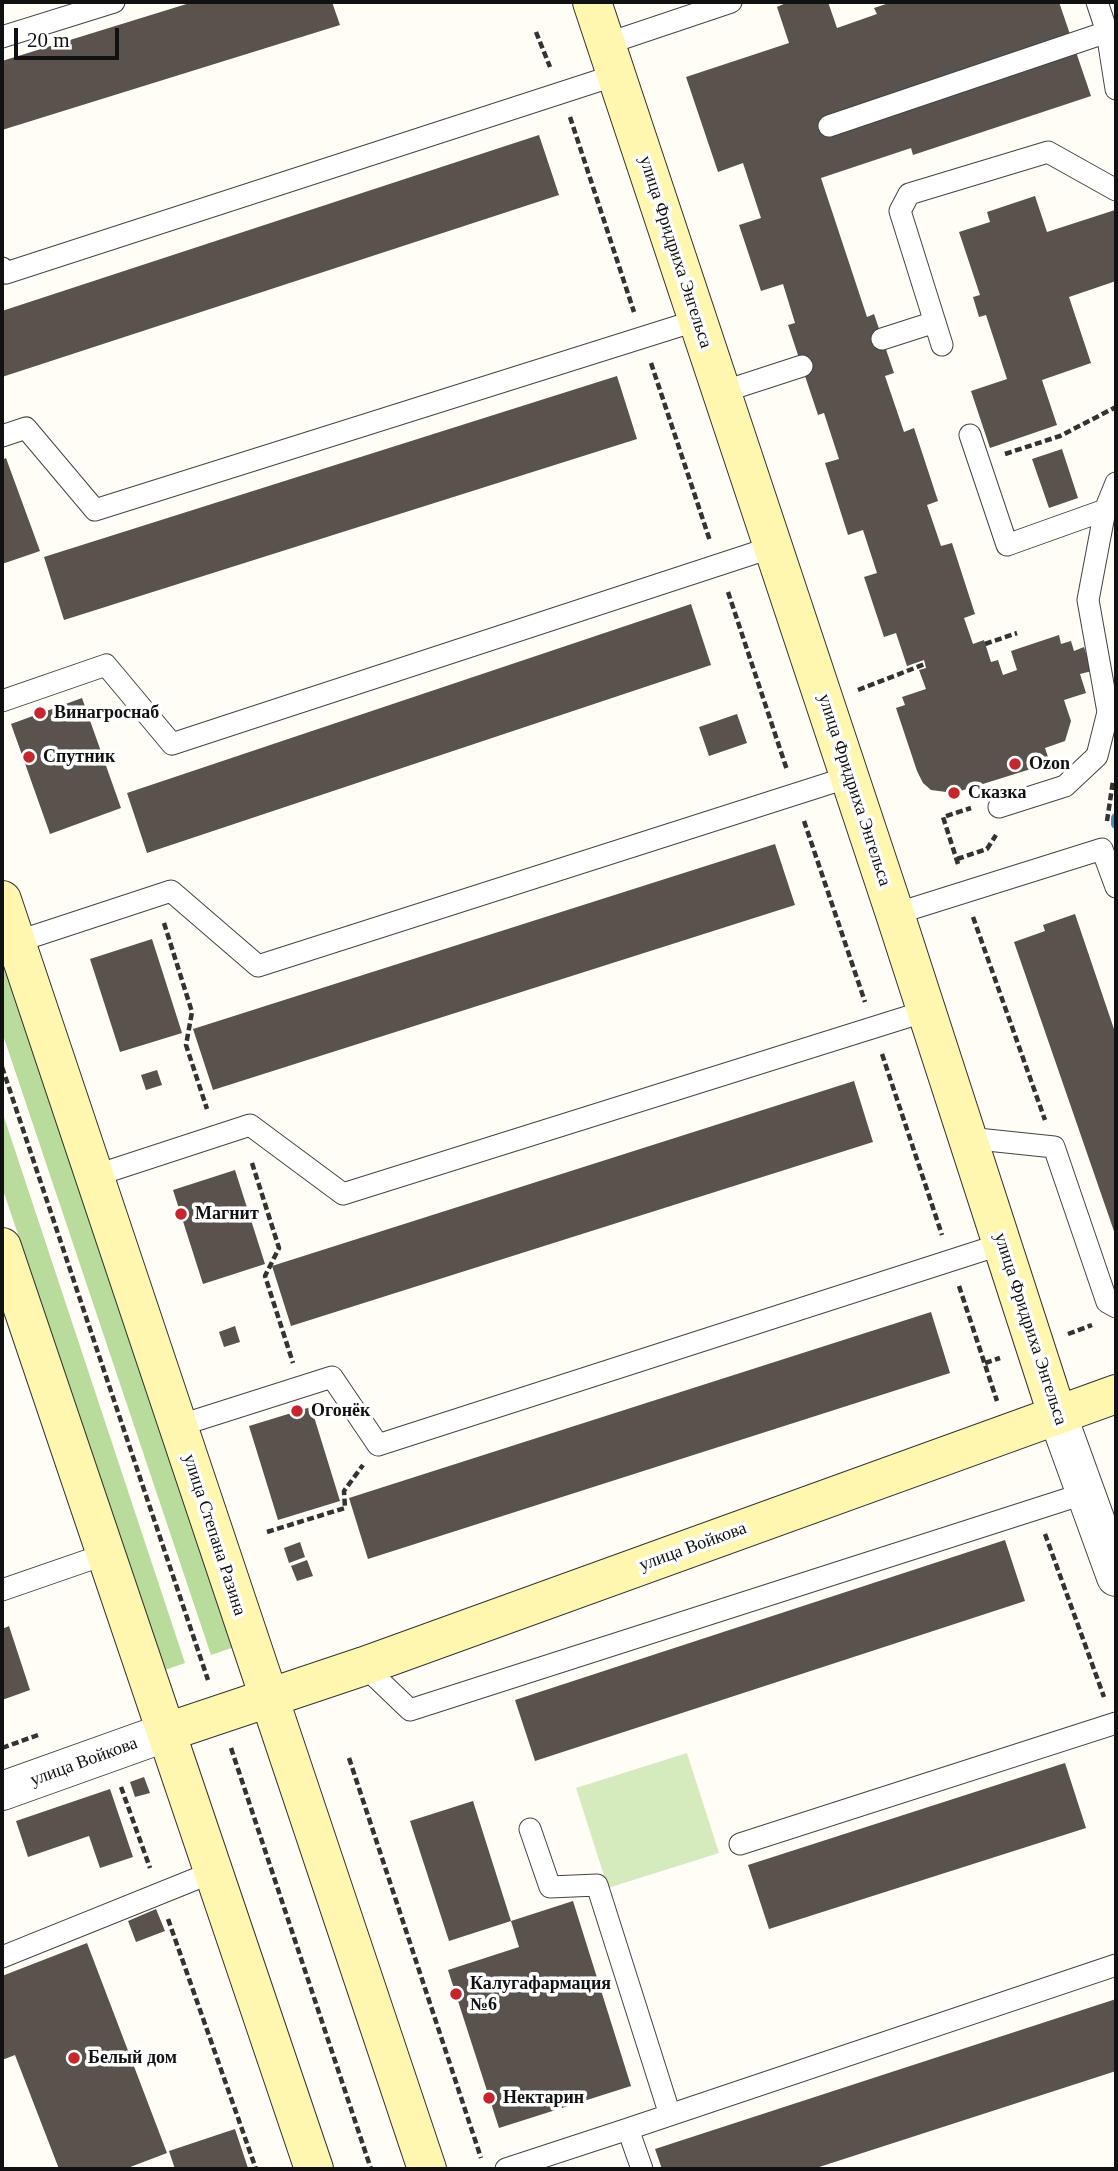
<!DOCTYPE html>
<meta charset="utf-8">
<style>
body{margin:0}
#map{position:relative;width:1118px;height:2171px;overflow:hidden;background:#fffdf5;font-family:"Times New Roman",serif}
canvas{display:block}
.frame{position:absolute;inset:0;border:4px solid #111;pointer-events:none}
.scale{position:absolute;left:14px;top:28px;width:105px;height:32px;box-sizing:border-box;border:4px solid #111;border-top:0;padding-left:9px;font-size:21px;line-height:24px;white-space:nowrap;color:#111;-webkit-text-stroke:5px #fff;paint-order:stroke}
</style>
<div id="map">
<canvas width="1118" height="2171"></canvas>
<div class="frame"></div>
<div class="scale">20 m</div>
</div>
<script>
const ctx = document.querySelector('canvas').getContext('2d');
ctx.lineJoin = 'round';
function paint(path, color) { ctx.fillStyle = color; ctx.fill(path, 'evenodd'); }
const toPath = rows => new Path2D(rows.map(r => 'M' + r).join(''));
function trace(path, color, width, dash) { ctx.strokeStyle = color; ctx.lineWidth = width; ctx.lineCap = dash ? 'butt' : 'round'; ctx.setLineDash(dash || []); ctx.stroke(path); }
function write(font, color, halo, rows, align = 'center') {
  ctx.font = font + ' "Times New Roman",serif'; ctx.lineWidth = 7; ctx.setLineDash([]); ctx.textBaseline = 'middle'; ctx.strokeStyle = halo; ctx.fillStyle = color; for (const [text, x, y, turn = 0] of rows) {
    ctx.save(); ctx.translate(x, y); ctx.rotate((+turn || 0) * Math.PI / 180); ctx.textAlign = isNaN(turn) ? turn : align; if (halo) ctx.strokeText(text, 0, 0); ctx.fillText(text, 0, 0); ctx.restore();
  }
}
paint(toPath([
 [687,1753,719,1853,608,1888,576,1788]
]), '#d5ebbd');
paint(toPath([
 [2,941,237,1646,211,1655,2,1032],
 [2,1111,185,1663,165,1670,2,1187]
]), '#b9dc9c');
trace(toPath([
 [1116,824,1116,818]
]), '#3f96cf', 10);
paint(toPath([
 [193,2,332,2,340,25,2,130,2,61],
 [788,2,828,2,837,28,877,14,874,8,892,2,1059,2,1091,96,913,155,911,148,821,178,867,317,874,314,894,373,885,376,904,432,914,428,938,501,927,505,941,546,952,543,975,614,964,618,973,644,984,640,991,662,998,660,1003,675,1017,670,1011,651,1059,635,1061,644,1071,641,1074,651,1084,647,1092,671,1080,674,1086,693,1064,700,1071,721,1065,741,1045,748,1050,763,954,793,931,790,923,783,917,771,896,708,905,705,902,697,926,689,919,670,926,668,924,660,907,666,896,633,884,637,864,577,877,573,863,530,848,535,825,463,839,459,824,413,818,415,788,325,795,323,783,284,761,291,739,225,761,218,743,163,718,172,686,77,789,43,777,7],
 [539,135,559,195,2,377,2,311],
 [1035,196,1047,232,1115,210,1116,281,1069,297,1091,363,1042,380,1057,425,990,448,971,391,1007,379,986,315,979,317,973,297,980,295,959,232,990,222,987,212],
 [617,376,637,439,64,620,44,557],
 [1062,449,1078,498,1049,508,1032,459],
 [6,458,40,551,2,564,2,460],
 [691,604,711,665,147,853,127,793],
 [82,698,121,808,50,834,11,724],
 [737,714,747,743,709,756,699,727],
 [775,844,795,905,213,1090,193,1029],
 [1075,914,1116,1035,1116,1237,1014,942,1045,931,1043,925],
 [152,939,182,1033,120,1052,90,959],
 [157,1070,162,1085,146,1090,141,1075],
 [854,1081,873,1142,291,1326,272,1266],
 [235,1170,265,1264,203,1284,173,1190],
 [931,1312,950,1373,368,1559,349,1498],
 [235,1326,240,1342,224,1347,219,1332],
 [311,1407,340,1501,278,1520,249,1426],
 [1005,1540,1025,1601,535,1761,515,1700],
 [300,1542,305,1557,289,1563,284,1548],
 [307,1560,313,1576,297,1581,291,1566],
 [9,1626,30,1690,2,1700,2,1629],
 [1065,1763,1086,1828,769,1929,748,1865],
 [144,1777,150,1793,135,1797,130,1782],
 [110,1789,133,1857,100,1868,89,1836,28,1857,16,1821],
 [473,1801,511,1921,449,1941,410,1821],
 [573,1901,631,2086,499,2128,448,1970,519,1947,511,1921],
 [156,1909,165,1931,136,1942,128,1921],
 [87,1943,167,2153,125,2169,59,2169,15,2055,2,2060,2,1976],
 [1116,1999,1116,2071,813,2169,662,2169,655,2149],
 [235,2129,248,2168,175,2169,169,2151]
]), '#5a524d');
const lane = toPath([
 [1097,2,1107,32,1116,36],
 [2,37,114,2],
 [606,44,731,2],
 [829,126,1107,32,1116,89],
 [2,268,6,273,616,75],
 [882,339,935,322],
 [942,345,900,211,909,194,1048,152,1116,190],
 [722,392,802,366],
 [970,435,1007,545,1105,510,1088,600,1108,712,1097,756,1065,786,999,807],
 [2,436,26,428,95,510,698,320],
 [1105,510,1116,483],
 [2,701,106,665,172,744,773,547],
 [895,914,1102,849,1116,887],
 [16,942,171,891,258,966,849,777],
 [968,1138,1054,1147,1107,1302,1116,1307],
 [94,1176,250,1125,343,1194,926,1011],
 [178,1426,332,1377,378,1445,1002,1244],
 [2,1590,106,1554],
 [364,1666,410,1710,1086,1493],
 [530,1829,550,1887,597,1885,670,2115],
 [740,1844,1116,1723],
 [2,1957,213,1872],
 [506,2169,628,2129],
 [642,2169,628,2129,1116,1965]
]);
const street = toPath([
 [1057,1414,1116,1577],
 [2,1791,167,1732]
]);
const secondary = toPath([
 [592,2,895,914,1057,1414],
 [2,900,427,2169],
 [2,1247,314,2169],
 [167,1732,364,1666,1116,1394]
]);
trace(lane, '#444', 23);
trace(street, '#444', 40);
trace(secondary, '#333', 40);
trace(toPath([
 [536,32,550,67],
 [570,117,634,312],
 [651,363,710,541],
 [1005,454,1060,436,1116,407],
 [728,592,787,770],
 [985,644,1017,633],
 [858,690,925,664],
 [804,821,865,1002],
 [1107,821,1113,781],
 [957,859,987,849,996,835],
 [958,864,943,817,971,808],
 [973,917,1045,1120],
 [164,923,192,1012,186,1045,207,1109],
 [882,1054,942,1235],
 [2,1067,208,1680],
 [252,1163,279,1248,265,1276,293,1363],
 [959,1286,997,1401],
 [1068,1334,1092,1325],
 [985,1363,1000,1358],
 [267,1532,345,1508,344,1491,363,1465],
 [1045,1534,1104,1697],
 [2,1748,38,1735],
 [231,1748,371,2169],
 [349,1758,481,2158],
 [121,1787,150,1868],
 [168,1919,256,2169]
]), '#333', 4.5, [7, 3.5]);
trace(lane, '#fff', 21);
trace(street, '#fff', 38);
trace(secondary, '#fff6b0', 38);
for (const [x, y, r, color] of [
 [40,713,7,"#c4262e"],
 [29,757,7,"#c4262e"],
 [1015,764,7,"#c4262e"],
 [954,793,7,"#c4262e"],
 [181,1214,7,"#c4262e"],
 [297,1411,7,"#c4262e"],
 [456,1994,7,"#c4262e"],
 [74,2058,7,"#c4262e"],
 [489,2098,7,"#c4262e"]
]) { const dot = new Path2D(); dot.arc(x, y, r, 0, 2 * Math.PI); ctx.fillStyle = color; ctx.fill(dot); trace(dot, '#fff', 2.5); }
write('18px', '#111', '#fff', [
 ["улица Фридриха Энгельса",675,252,72],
 ["улица Фридриха Энгельса",854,790,72],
 ["улица Фридриха Энгельса",1030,1329,72],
 ["улица Степана Разина",214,1535,72],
 ["улица Войкова",693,1547,-20],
 ["улица Войкова",84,1762,-20]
]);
write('bold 18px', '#111', '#fff', [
 ["Винагроснаб",54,713],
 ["Спутник",43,757],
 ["Ozon",1029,764],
 ["Сказка",968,793],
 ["Магнит",195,1214],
 ["Огонёк",311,1411],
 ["Калугафармация",470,1984],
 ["№6",470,2005],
 ["Белый дом",88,2058],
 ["Нектарин",503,2098]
], 'left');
</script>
